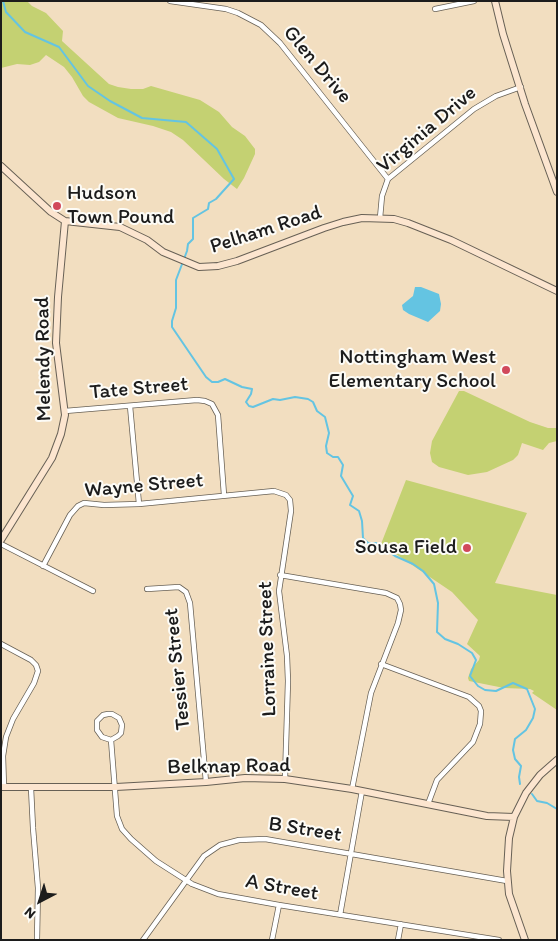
<!DOCTYPE html>
<style>
body{margin:0}
#map{position:relative;width:558px;height:941px;overflow:hidden;background:#f2dec0;font-family:Itim,sans-serif}
canvas{display:block}
.frame{position:absolute;inset:0;border:2px solid #1c1c1c;pointer-events:none}
.north{position:absolute;left:15px;top:876px;width:50px;height:50px;-webkit-text-stroke:4px #fdfcf7;paint-order:stroke;rotate:220deg;font-size:14px;font-weight:700;line-height:20px;text-align:center;color:#1c1c1c}
.north::after{content:'';display:block;margin:auto;width:18px;height:22px;background:#1c1c1c;clip-path:polygon(50% 0,100% 100%,50% 72%,0 100%)}
</style>
<div id="map">
<canvas width="558" height="941"></canvas>
<div class="frame"></div>
<div class="north">N</div>
</div>
<script>
const ctx = document.querySelector('canvas').getContext('2d');
ctx.lineJoin = 'round';
function paint(path, color) { ctx.fillStyle = color; ctx.fill(path, 'evenodd'); }
const toPath = rows => new Path2D(rows.map(r => 'M' + r).join(''));
function trace(path, color, width, dash) { ctx.strokeStyle = color; ctx.lineWidth = width; ctx.lineCap = dash ? 'butt' : 'round'; ctx.setLineDash(dash || []); ctx.stroke(path); }
function write(font, color, halo, rows, align = 'center') {
  ctx.font = font + ' Itim,sans-serif'; ctx.lineWidth = 4; ctx.setLineDash([]); ctx.textBaseline = 'middle'; ctx.strokeStyle = halo; ctx.fillStyle = color; for (const [text, x, y, turn = 0] of rows) {
    ctx.save(); ctx.translate(x, y); ctx.rotate((+turn || 0) * Math.PI / 180); ctx.textAlign = isNaN(turn) ? turn : align; if (halo) ctx.strokeText(text, 0, 0); ctx.fillText(text, 0, 0); ctx.restore();
  }
}
paint(toPath([
 [1,1,27,1,32,6,46,13,63,31,62,41,109,84,118,87,131,89,143,89,151,86,200,100,219,112,232,127,245,136,255,149,255,154,244,178,237,189,224,179,183,140,171,132,153,126,118,118,89,102,83,96,72,77,64,67,46,55,39,62,30,65,17,64,1,68],
 [459,391,464,391,530,422,548,428,557,428,557,441,549,443,543,450,522,443,518,455,513,460,487,472,468,475,439,467,432,462,430,453,432,441],
 [406,480,527,513,495,583,557,595,557,710,532,693,534,691,530,689,504,688,469,681,468,678,471,669,479,660,480,656,467,644,478,620,452,592,381,544]
]), '#c4d172');
paint(toPath([
 [415,287,421,287,439,294,441,304,440,311,428,322,409,314,403,310,402,305,413,296]
]), '#64c4e2');
trace(toPath([
 [3,1,6,12,25,32,59,47,88,86,110,101,142,118,186,122,217,149,234,179,216,199,209,203,208,209,193,218,193,239,188,244,187,251,176,280,176,308,172,321,172,327,206,377,212,382,218,382,225,379,242,387,252,389,251,394,246,402,249,406,253,407,273,399,280,400,295,397,308,399,313,402,317,411,325,417,329,433,326,446,327,453,333,457,338,457,343,465,341,476,353,496,350,505,359,511,362,521,363,538,368,543,376,543,395,556,413,564,423,571,434,584,438,603,437,632,445,639,458,644,472,653,476,660,470,676,478,686,485,690,496,691,513,683,527,689,535,709,533,718,526,730,515,739,513,750,515,759,521,766,519,777,520,784],
 [532,794,537,801,547,803,557,809]
]), '#64c4e2', 2);
const street = toPath([
 [170,1,226,9,238,13,261,25,280,43,388,179],
 [435,9,474,1],
 [380,218,382,196,388,179,474,109,496,96,521,87],
 [130,406,139,504],
 [65,411,197,400,205,401,212,404,218,415,224,495],
 [1,544,93,591],
 [43,566,70,515,78,506,84,503,104,505,139,504,274,491,286,495,290,500,291,511,279,591,287,656,288,681,285,779],
 [280,575,386,593,397,598,400,604,401,610,398,623,371,693,352,789],
 [147,589,179,587,186,592,190,603,206,782],
 [1,644,31,660,36,665,38,671,34,683,13,719,6,737,3,756,4,787],
 [381,664,469,697,479,706,481,711,480,724,473,742,437,780,428,804],
 [111,740,102,737,97,730,97,721,103,715,108,714,112,714,119,718,122,725,121,733,118,736,111,740,117,816,122,829,131,839,156,861,192,884,218,894,279,905,499,940],
 [31,788,33,828,38,888,37,940],
 [340,915,362,791],
 [143,940,204,856,220,845,239,840,265,839,507,881],
 [272,940,279,905],
 [398,940,401,924]
]);
const secondary = toPath([
 [495,1,503,34,525,104,557,192],
 [1,166,51,212,65,221,120,227,147,240,163,252,199,267,218,266,237,261,324,228,343,222,362,218,394,219,408,223,451,240,557,291],
 [1,540,52,458,61,434,65,415,56,343,58,297,65,221],
 [1,787,116,787,206,782,245,778,285,779,352,789,487,816,514,817],
 [525,940,509,894,507,871,509,838,514,817,526,793,540,775,557,760]
]);
trace(street, '#676055', 6);
trace(secondary, '#676055', 8);
trace(street, '#fff', 4.5);
trace(secondary, '#fce5cf', 6);
for (const [x, y, r, color] of [
 [57,206,5,"#d1495b"],
 [506,370,5,"#d1495b"],
 [467,548,5,"#d1495b"]
]) { const dot = new Path2D(); dot.arc(x, y, r, 0, 2 * Math.PI); ctx.fillStyle = color; ctx.fill(dot); trace(dot, '#fdfcf7', 2); }
write('21px', '#1c1c1c', '#fdfcf7', [
 ["Glen Drive",317,65,50],
 ["Virginia Drive",427,130,-40],
 ["Pelham Road",266,230,-18],
 ["Melendy Road",44,359,-91],
 ["Tate Street",139,389,-5],
 ["Wayne Street",144,486,-5],
 ["Lorraine Street",268,649,-92],
 ["Tessier Street",178,669,-96],
 ["Belknap Road",229,767,-1],
 ["B Street",305,830,9],
 ["A Street",282,888,10]
]);
write('21px', '#1c1c1c', '#fdfcf7', [
 ["Hudson",67,194,"left"],
 ["Town Pound",67,218,"left"],
 ["Nottingham West",496,358],
 ["Elementary School",496,382],
 ["Sousa Field",457,548]
], 'right');
</script>
